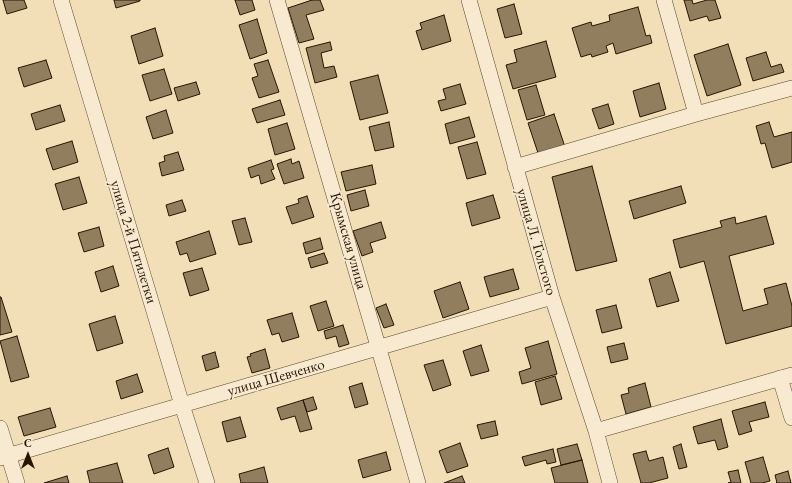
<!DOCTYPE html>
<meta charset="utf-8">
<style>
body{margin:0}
#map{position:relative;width:792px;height:483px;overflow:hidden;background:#f2deb7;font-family:"EB Garamond",serif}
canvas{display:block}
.north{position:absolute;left:8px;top:435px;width:40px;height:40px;-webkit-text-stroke:3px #f7ead0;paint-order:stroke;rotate:0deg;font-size:11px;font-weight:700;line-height:16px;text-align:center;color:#281500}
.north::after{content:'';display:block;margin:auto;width:14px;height:18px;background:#281500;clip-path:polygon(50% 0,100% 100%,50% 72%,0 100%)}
</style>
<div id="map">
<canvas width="792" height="483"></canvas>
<div class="north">С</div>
</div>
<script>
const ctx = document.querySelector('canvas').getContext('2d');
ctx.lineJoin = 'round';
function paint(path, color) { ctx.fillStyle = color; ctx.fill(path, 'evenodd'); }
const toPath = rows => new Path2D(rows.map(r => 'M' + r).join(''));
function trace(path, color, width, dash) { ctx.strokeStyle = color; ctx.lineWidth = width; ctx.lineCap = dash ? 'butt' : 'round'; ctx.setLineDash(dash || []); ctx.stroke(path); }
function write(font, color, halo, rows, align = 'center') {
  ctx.font = font + ' "EB Garamond",serif'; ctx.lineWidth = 3.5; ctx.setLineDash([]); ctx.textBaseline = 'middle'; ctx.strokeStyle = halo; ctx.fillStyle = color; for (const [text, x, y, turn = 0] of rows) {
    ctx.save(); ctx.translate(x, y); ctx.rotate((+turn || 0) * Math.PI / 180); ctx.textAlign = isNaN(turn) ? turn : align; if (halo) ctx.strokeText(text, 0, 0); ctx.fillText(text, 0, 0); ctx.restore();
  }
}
const building = toPath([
 [3,0,24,0,27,8,7,14,3,0],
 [114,0,140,0,140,1,116,8,114,0],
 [235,0,252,0,255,10,240,15,235,0],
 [312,0,320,0,324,10,306,15,314,39,299,43,288,8,312,0],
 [684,0,692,0,693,4,707,0,715,0,721,18,709,21,707,16,690,21,684,0],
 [514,4,522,34,505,38,497,9,514,4],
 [638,7,646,36,650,35,652,43,616,54,613,43,606,46,608,52,592,57,591,54,581,57,572,28,591,22,592,26,610,21,609,15,638,7],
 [444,15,451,41,422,50,416,31,422,29,420,23,444,15],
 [257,19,267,53,250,59,239,25,257,19],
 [155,28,163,56,139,64,131,36,155,28],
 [546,41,556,77,513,89,506,65,517,62,514,50,546,41],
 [330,42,332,50,321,53,324,68,334,66,337,77,315,83,306,48,330,42],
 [728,44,741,85,707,96,694,55,728,44],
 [766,52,771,67,781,64,784,72,753,81,746,58,766,52],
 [46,60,52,78,24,87,18,68,46,60],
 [268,60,279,92,259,98,252,78,258,76,254,64,268,60],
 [164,69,172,94,150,101,142,75,164,69],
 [378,75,388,113,360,120,350,82,378,75],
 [196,82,200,94,178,101,174,88,196,82],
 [659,83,666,109,640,117,633,91,659,83],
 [460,84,466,104,441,111,438,101,446,99,443,89,460,84],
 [536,85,545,115,527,120,518,90,536,85],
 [280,100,285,115,257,123,252,109,280,100],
 [608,104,614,124,599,129,592,109,608,104],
 [60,105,65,121,36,130,31,114,60,105],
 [166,110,173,133,153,139,146,117,166,110],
 [554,114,565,147,539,156,528,123,554,114],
 [469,117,475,137,450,144,445,124,469,117],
 [389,122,394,147,375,151,369,127,389,122],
 [769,122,774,137,792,132,792,162,772,168,765,143,761,144,756,126,769,122],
 [287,123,295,149,275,155,268,129,287,123],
 [72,141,78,162,53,170,46,149,72,141],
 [477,142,486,174,467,179,458,147,477,142],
 [178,152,184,170,162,176,159,163,165,161,164,156,178,152],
 [291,159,292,164,299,161,304,178,284,184,277,164,291,159],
 [271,160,274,169,271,170,275,179,261,184,259,175,251,178,248,168,271,160],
 [372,165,376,184,346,191,341,172,372,165],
 [592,166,617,261,576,271,552,177,592,166],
 [79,177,87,203,63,210,55,184,79,177],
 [681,186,686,203,634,219,629,201,681,186],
 [365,190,369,206,351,211,347,195,365,190],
 [493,195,500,218,472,226,466,203,493,195],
 [307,196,314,217,292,224,286,207,299,203,298,199,307,196],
 [182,200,186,211,169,216,166,205,182,200],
 [766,216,774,244,729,256,743,311,768,304,764,289,786,283,792,306,792,326,726,344,704,261,680,268,673,240,722,227,720,221,735,217,736,224,766,216],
 [245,218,252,242,239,245,232,221,245,218],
 [381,222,386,238,370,243,373,252,362,256,353,231,381,222],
 [99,227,104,246,84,252,78,233,99,227],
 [209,231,216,254,190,262,187,253,180,255,176,242,209,231],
 [320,238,323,249,306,254,303,243,320,238],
 [324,253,328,263,311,268,308,258,324,253],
 [113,266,119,286,101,292,95,272,113,266],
 [202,268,209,290,190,296,183,273,202,268],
 [513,269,519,289,490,297,484,277,513,269],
 [670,272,679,301,657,307,649,279,670,272],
 [460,282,469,309,443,318,434,291,460,282],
 [0,297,1,297,12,332,0,335,0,297],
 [326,301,334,326,318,331,310,306,326,301],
 [386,304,394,325,384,328,376,308,386,304],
 [616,305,622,328,602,333,596,310,616,305],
 [292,313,299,337,282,342,279,333,272,335,267,320,292,313],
 [115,316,123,343,97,351,89,324,115,316],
 [343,325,349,344,339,347,336,336,326,339,324,331,343,325],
 [17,336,29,377,11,382,0,341,17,336],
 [548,341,557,374,522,384,519,372,531,368,525,348,548,341],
 [624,343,628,359,611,363,607,347,624,343],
 [481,345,489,371,471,376,463,351,481,345],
 [265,349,270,368,252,373,247,357,251,356,250,354,265,349],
 [215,352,219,367,206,371,202,356,215,352],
 [443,360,451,385,433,391,424,365,443,360],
 [137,374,143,392,121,399,116,381,137,374],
 [555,376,562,399,541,405,535,382,555,376],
 [362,383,368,404,355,408,349,387,362,383],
 [645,383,651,407,626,414,621,395,629,393,628,388,645,383],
 [313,397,317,409,307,412,303,400,313,397],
 [303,400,312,429,300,432,295,416,281,420,277,408,303,400],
 [765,402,769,417,749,422,752,431,739,435,732,411,765,402],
 [50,408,56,427,24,436,18,417,50,408],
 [240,417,246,437,227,442,222,422,240,417],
 [721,419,728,447,718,450,715,440,698,444,693,427,721,419],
 [495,421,498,435,481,439,477,425,495,421],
 [460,443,468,466,447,473,439,451,460,443],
 [577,444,582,460,561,465,557,449,577,444],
 [681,444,687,467,679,469,673,447,681,444],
 [168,448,174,467,154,474,148,455,168,448],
 [553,449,556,462,547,464,546,460,525,466,522,457,553,449],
 [646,451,649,461,663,457,668,478,649,483,641,483,633,454,646,451],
 [386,452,391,470,363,478,358,460,386,452],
 [763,457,770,481,762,483,751,483,745,462,763,457],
 [582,460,588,483,555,483,551,468,582,460],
 [117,463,123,483,90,483,87,471,117,463],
 [264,467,268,483,241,483,239,474,264,467],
 [738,470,741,483,728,483,731,482,728,472,738,470],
 [788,471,791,483,776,483,777,483,775,475,788,471],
 [67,476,69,483,44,483,67,476],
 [462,476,465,483,444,483,462,476]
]);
paint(building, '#917e5f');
trace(building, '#281500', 1);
const street = toPath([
 [61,0,182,405,207,483],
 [277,0,418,483],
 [469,0,552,297,596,431,610,483],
 [664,0,696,114],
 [515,167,696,114,792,88],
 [780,378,792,418],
 [0,428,17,483],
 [596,431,792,375],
 [0,458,552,297]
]);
trace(street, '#5a472e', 16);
trace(street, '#f7ead0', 15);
write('15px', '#281500', '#f7ead0', [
 ["Крымская улица",348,241,74],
 ["улица 2-й Пятилетки",133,242,73],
 ["улица Л. Толстого",536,242,74],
 ["улица Шевченко",276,378,-16]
]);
</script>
